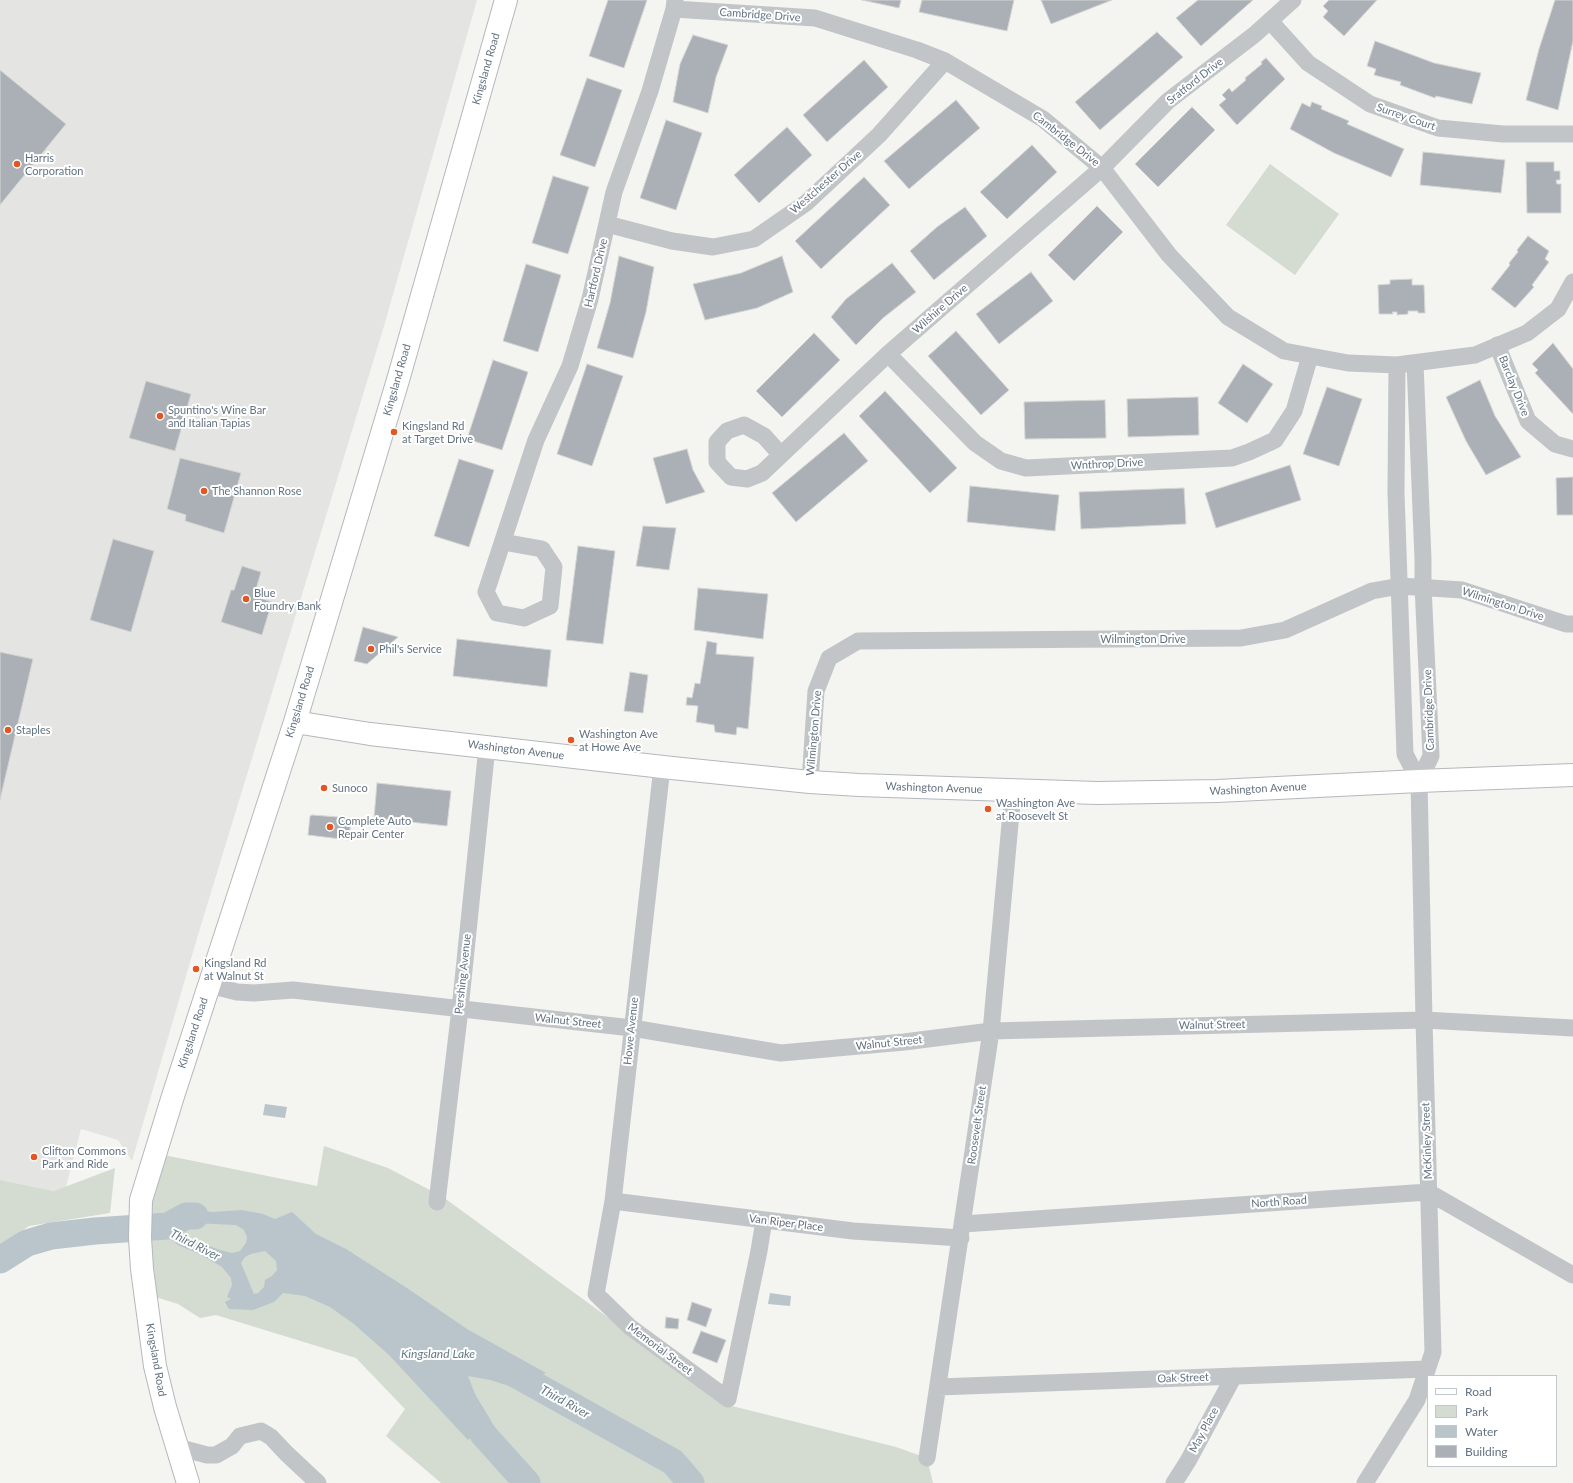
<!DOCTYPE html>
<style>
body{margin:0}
#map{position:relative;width:1573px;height:1483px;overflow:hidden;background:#f4f4f0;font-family:Lato,sans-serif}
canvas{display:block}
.legend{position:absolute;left:1427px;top:1375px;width:130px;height:92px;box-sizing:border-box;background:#fff;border:1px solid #c1c7cd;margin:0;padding:5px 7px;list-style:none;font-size:12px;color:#637281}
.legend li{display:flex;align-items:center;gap:8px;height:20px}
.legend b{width:20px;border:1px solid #c1c7cd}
</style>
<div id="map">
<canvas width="1573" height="1483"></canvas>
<ul class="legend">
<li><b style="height:5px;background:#fff"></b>Road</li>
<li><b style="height:11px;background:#d4dbd1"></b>Park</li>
<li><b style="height:11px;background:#bac5cb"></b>Water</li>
<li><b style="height:11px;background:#aab0b6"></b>Building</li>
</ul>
</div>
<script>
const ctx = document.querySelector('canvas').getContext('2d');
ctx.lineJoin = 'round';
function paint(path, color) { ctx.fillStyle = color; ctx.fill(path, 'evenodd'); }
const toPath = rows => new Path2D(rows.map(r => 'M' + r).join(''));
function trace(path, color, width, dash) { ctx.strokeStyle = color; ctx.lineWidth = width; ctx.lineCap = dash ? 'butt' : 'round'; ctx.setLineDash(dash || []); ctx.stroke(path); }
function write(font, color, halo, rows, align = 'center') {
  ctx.font = font + ' Lato,sans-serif'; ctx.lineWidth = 4; ctx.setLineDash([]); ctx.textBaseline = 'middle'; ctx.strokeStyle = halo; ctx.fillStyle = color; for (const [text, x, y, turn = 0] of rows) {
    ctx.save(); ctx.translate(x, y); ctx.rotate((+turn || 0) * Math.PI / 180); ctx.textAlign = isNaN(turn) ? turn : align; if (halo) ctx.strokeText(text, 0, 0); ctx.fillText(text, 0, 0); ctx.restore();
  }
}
paint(toPath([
 [0,0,477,0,384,326,198,935,132,1161,118,1140,81,1129,66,1187,54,1191,0,1180]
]), '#e4e5e3');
paint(toPath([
 [1270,164,1339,214,1295,275,1226,225],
 [324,1146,388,1168,443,1197,728,1405,896,1447,927,1458,933,1483,441,1483,386,1436,405,1409,356,1358,216,1315,200,1318,178,1304,146,1294,140,1238,157,1237,156,1216,141,1214,164,1155,317,1186],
 [115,1168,110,1213,29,1226,0,1245,0,1180,54,1191]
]), '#d4dbd1');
paint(toPath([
 [265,1104,287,1107,285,1118,263,1115],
 [195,1210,213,1212,242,1210,263,1214,275,1219,292,1212,316,1234,346,1249,407,1288,467,1329,546,1373,516,1388,490,1380,468,1376,477,1399,490,1419,468,1440,389,1355,354,1324,330,1307,305,1296,283,1293,274,1302,253,1310,229,1309,225,1302,231,1299,227,1297,232,1285,231,1278,222,1267,199,1254,178,1245,168,1237,160,1235,161,1219,172,1217,180,1211],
 [193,1223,236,1225,244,1230,247,1237,246,1243,240,1251,232,1253,220,1250,187,1238,181,1233,180,1230,185,1224],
 [265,1251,276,1261,277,1270,272,1276,265,1280,264,1287,258,1293,254,1294,241,1263,245,1257,251,1254],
 [770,1293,791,1296,790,1306,768,1304]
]), '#bac5cb');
trace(toPath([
 [0,1260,27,1243,51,1236,95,1231,168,1226,186,1216,195,1216],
 [497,1364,673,1462,691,1483],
 [461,1397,483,1434,527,1483]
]), '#bac5cb', 27);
const building = toPath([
 [608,0,647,0,624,68,589,56,608,0],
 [862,0,901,0,899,8,862,0],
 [922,0,1014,0,1007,31,919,12,922,0],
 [1041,0,1112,0,1051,24,1041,0],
 [1198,0,1253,0,1201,46,1176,18,1198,0],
 [1329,0,1377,0,1344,36,1323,17,1328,11,1323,6,1329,0],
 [1555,0,1573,0,1573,41,1558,110,1526,100,1539,49,1555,0],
 [1157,32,1183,57,1100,130,1075,102,1157,32],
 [693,35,728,45,716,77,708,113,673,102,680,64,693,35],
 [1375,41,1434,63,1481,73,1472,104,1436,96,1435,98,1400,85,1401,82,1374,75,1376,69,1367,66,1375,41],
 [1266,58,1285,79,1237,125,1219,105,1226,99,1222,95,1229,88,1232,92,1246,80,1245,78,1262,64,1261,62,1266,58],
 [864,60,888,87,827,142,803,115,864,60],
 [0,70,66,124,0,205,0,70],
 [587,78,622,90,595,167,560,155,587,78],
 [956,100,980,128,909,189,884,161,956,100],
 [1312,102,1322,106,1321,109,1349,121,1347,124,1404,149,1391,177,1334,153,1290,129,1302,103,1310,107,1312,102],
 [1192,107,1215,130,1158,187,1135,164,1192,107],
 [666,120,702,133,676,210,640,198,666,120],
 [787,127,812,155,759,203,734,175,787,127],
 [1032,145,1057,172,1007,219,980,192,1032,145],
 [1423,152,1505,160,1501,193,1420,185,1423,152],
 [1526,162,1554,162,1554,171,1560,171,1560,180,1556,180,1557,184,1561,184,1561,213,1527,213,1526,162],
 [553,176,589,187,568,254,532,243,553,176],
 [864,177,890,205,821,269,795,241,864,177],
 [1097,206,1123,232,1074,281,1048,255,1097,206],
 [965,207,987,236,934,280,910,251,937,227,965,207],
 [1528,236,1549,251,1545,259,1549,262,1532,285,1534,287,1515,308,1491,289,1510,265,1509,263,1518,252,1517,250,1528,236],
 [619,256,654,267,646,312,633,358,597,348,610,303,619,256],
 [782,256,793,292,757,308,705,320,693,284,741,273,782,256],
 [892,263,916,292,883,318,856,345,831,317,846,299,892,263],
 [526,264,561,275,538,352,503,341,526,264],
 [1031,272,1053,301,999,344,976,314,1031,272],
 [1412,279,1412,285,1424,285,1425,313,1418,313,1418,311,1408,311,1408,314,1397,315,1397,312,1392,312,1393,314,1379,314,1378,285,1390,284,1390,280,1412,279],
 [956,331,1009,390,981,415,928,356,956,331],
 [814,333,840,360,782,417,756,391,814,333],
 [1553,343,1573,369,1573,414,1535,373,1538,370,1532,364,1553,343],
 [493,360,528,372,502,450,467,439,493,360],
 [587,364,623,376,592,466,557,454,587,364],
 [1243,364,1273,384,1247,423,1218,403,1243,364],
 [1480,380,1495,416,1521,457,1486,475,1466,441,1446,397,1480,380],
 [146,381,191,394,175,451,129,438,146,381],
 [1327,387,1362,399,1339,466,1303,454,1327,387],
 [885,391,957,468,930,493,859,416,885,391],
 [1198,397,1199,435,1128,437,1127,399,1198,397],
 [1105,400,1106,438,1025,439,1024,402,1105,400],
 [844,433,868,461,796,522,772,493,844,433],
 [687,449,693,470,705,492,666,504,653,458,687,449],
 [180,458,241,473,224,533,185,521,186,515,167,509,180,458],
 [459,459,494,470,469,547,434,536,459,459],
 [1290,465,1301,500,1216,528,1205,493,1290,465],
 [1573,477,1573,515,1557,515,1556,478,1573,477],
 [970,486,1059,495,1055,531,967,522,970,486],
 [1184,488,1186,524,1081,529,1079,492,1184,488],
 [643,526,676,528,669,570,636,566,643,526],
 [113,539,154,551,131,632,90,620,113,539],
 [578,546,615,551,603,644,566,640,578,546],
 [242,566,261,572,254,596,272,602,262,635,221,622,231,590,234,590,242,566],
 [698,588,768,594,763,639,694,630,698,588],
 [363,627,398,637,367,664,354,661,363,627],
 [457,639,551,650,547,687,453,676,457,639],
 [707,641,717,643,716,654,754,657,748,729,737,727,736,735,715,732,714,725,696,722,698,706,686,705,687,697,692,698,695,683,700,684,707,641],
 [0,652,33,659,0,800,0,652],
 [630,672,648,675,643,713,624,711,630,672],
 [377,783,451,791,447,826,374,818,377,783],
 [312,815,351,818,349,840,308,835,310,816,312,815],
 [692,1302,712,1309,706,1327,687,1320,692,1302],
 [666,1317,679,1319,678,1329,665,1328,666,1317],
 [701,1331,726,1340,717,1363,692,1353,701,1331]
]);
paint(building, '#aab0b6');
trace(building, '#d5d5d3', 1);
const secondary = toPath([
 [295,722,370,734,672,768,810,782,859,785,1097,793,1217,791,1419,781,1573,775],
 [188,1483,165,1407,155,1366,142,1269,140,1238,141,1200,173,1096,295,722,398,380,506,0]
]);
trace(secondary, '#b4b8bc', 24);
trace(toPath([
 [674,9,815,18,917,50,945,61,1043,119,1102,168,1169,255,1228,317,1284,351,1348,363,1397,365,1475,355,1527,333,1558,309,1573,282],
 [1270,21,1308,63,1370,104,1438,128,1503,134,1573,134],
 [607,224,672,241,713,247,754,239,806,203,879,135,945,61],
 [1497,345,1528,421,1555,444,1573,449],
 [888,354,975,443,1001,461,1026,468,1232,458,1249,452,1275,440,1294,411,1310,356],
 [1397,365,1396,493,1405,754,1419,781],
 [781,455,762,473,747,479,731,477,717,462,717,442,727,431,744,425,764,436,781,455,888,354,1102,168,1168,101,1254,35,1293,0],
 [503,542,542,549,554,567,550,606,524,618,497,613,486,592,536,440,570,366,590,299,614,192,650,91,674,9,675,0],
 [662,767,613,1201,596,1294,630,1327,728,1399,759,1251,764,1220],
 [810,782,816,691,829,658,858,641,1241,638,1285,630,1372,591,1400,586,1462,590,1566,624,1573,624],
 [209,985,237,992,254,993,293,990,632,1028,781,1053,904,1042,991,1031,1424,1020,1573,1028],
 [613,1201,853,1231,961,1238],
 [437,1202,460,1009,487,747],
 [963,1224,1428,1192,1573,1275],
 [938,1387,1427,1369],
 [177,1447,207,1455,216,1455,232,1446,240,1436,261,1431,271,1437,286,1453,318,1483],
 [927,1458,991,1031,1013,791],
 [1174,1483,1188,1461,1234,1376],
 [1365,1483,1417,1400,1433,1352,1424,1020,1419,781,1431,756,1423,586,1423,559,1415,363]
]), '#c1c5c8', 17);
trace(secondary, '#fff', 22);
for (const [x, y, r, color] of [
 [17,164,4,"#e15723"],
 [160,416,4,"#e15723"],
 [394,432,4,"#e15723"],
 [204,491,4,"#e15723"],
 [246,599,4,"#e15723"],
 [371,649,4,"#e15723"],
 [8,730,4,"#e15723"],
 [571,740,4,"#e15723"],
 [324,788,4,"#e15723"],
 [988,809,4,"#e15723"],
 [330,827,4,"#e15723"],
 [196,969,4,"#e15723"],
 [34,1157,4,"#e15723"]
]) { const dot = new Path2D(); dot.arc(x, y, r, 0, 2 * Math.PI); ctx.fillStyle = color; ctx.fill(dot); trace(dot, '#fff', 1.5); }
write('11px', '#637281', '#fff', [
 ["Cambridge Drive",760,15,4],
 ["Kingsland Road",486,69,-74],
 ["Sratford Drive",1195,81,-38],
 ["Surrey Court",1406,117,19],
 ["Cambridge Drive",1066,139,38],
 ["Westchester Drive",826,182,-41],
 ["Hartford Drive",596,273,-77],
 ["Wilshire Drive",940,309,-41],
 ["Kingsland Road",397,380,-74],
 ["Barclay Drive",1514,386,68],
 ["Wnthrop Drive",1107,464,-3],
 ["Wilmington Drive",1503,604,18],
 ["Wilmington Drive",1143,639],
 ["Kingsland Road",300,702,-73],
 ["Cambridge Drive",1429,710,-92],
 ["Wilmington Drive",814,733,-85],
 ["Washington Avenue",516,750,7],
 ["Washington Avenue",934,788,2],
 ["Washington Avenue",1258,789,-3],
 ["Pershing Avenue",463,974,-84],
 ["Walnut Street",568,1021,6],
 ["Walnut Street",1212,1025,-1],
 ["Howe Avenue",631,1031,-84],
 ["Kingsland Road",193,1033,-72],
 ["Walnut Street",889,1043,-6],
 ["Roosevelt Street",977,1125,-82],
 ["McKinley Street",1427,1141,-92],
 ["North Road",1279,1202,-4],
 ["Van Riper Place",786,1223,7],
 ["Memorial Street",660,1349,37],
 ["Kingsland Road",156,1360,80],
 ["Oak Street",1183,1378,-2],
 ["May Place",1204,1430,-62]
]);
write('11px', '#637281', '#fff', [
 ["Harris",25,158],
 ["Corporation",25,171],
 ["Spuntino's Wine Bar",168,410],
 ["and Italian Tapias",168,423],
 ["Kingsland Rd",402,426],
 ["at Target Drive",402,439],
 ["The Shannon Rose",212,491],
 ["Blue",254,593],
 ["Foundry Bank",254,606],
 ["Phil's Service",379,649],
 ["Staples",16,730],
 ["Washington Ave",579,734],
 ["at Howe Ave",579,747],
 ["Sunoco",332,788],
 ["Washington Ave",996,803],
 ["at Roosevelt St",996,816],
 ["Complete Auto",338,821],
 ["Repair Center",338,834],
 ["Kingsland Rd",204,963],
 ["at Walnut St",204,976],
 ["Clifton Commons",42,1151],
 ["Park and Ride",42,1164]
], 'left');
write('italic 12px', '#637a85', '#fff', [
 ["Third River",195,1245,27],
 ["Kingsland Lake",438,1354],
 ["Third River",565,1402,29]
]);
</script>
